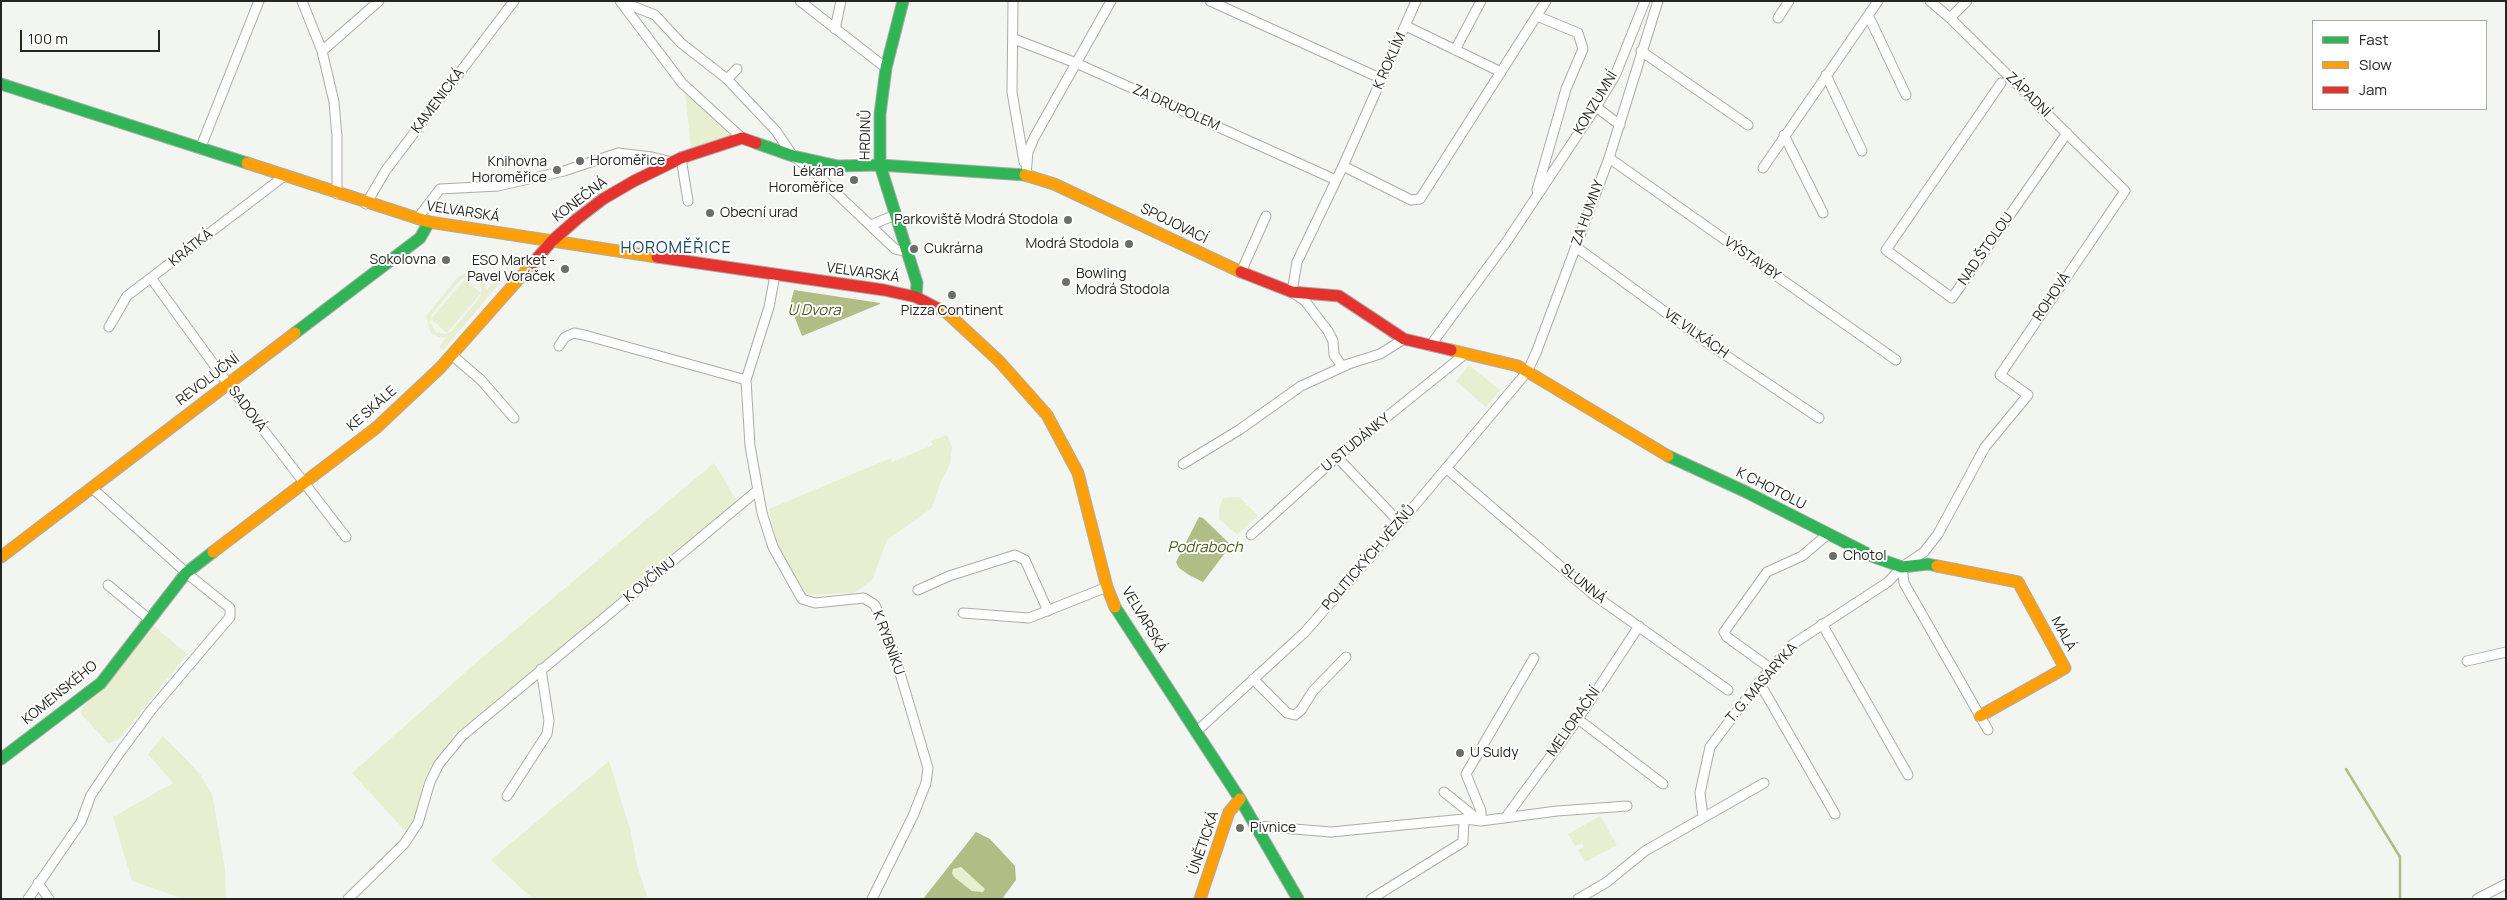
<!DOCTYPE html>
<meta charset="utf-8">
<style>
body{margin:0}
#map{position:relative;width:2507px;height:900px;overflow:hidden;background:#f3f5f0;font-family:Manrope,sans-serif}
canvas{display:block}
.frame{position:absolute;inset:0;border:2px solid #252523;pointer-events:none}
.legend{position:absolute;left:2312px;top:20px;width:175px;height:90px;box-sizing:border-box;background:#fff;border:1px solid #a8a8a7;margin:0;padding:6px 9px;list-style:none;font-size:15px;color:#252523}
.legend li{display:flex;align-items:center;gap:10px;height:25px}
.legend b{width:25px;border:1px solid #a8a8a7}
.scale{position:absolute;left:20px;top:30px;width:140px;height:22px;box-sizing:border-box;border:2px solid #252523;border-top:0;padding-left:6px;font-size:15px;line-height:18px;white-space:nowrap;color:#252523;-webkit-text-stroke:4px #fff;paint-order:stroke}
</style>
<div id="map">
<canvas width="2507" height="900"></canvas>
<div class="frame"></div>
<ul class="legend">
<li><b style="height:6px;background:#30b455"></b>Fast</li>
<li><b style="height:6px;background:#ff9f0a"></b>Slow</li>
<li><b style="height:6px;background:#e5322d"></b>Jam</li>
</ul>
<div class="scale">100 m</div>
</div>
<script>
const ctx = document.querySelector('canvas').getContext('2d');
ctx.lineJoin = 'round';
function paint(path, color) { ctx.fillStyle = color; ctx.fill(path, 'evenodd'); }
const toPath = rows => new Path2D(rows.map(r => 'M' + r).join(''));
function trace(path, color, width, dash) { ctx.strokeStyle = color; ctx.lineWidth = width; ctx.lineCap = dash ? 'butt' : 'round'; ctx.setLineDash(dash || []); ctx.stroke(path); }
function write(font, color, halo, rows, align = 'center') {
  ctx.font = font + ' Manrope,sans-serif'; ctx.lineWidth = 4; ctx.setLineDash([]); ctx.textBaseline = 'middle'; ctx.strokeStyle = halo; ctx.fillStyle = color; for (const [text, x, y, turn = 0] of rows) {
    ctx.save(); ctx.translate(x, y); ctx.rotate((+turn || 0) * Math.PI / 180); ctx.textAlign = isNaN(turn) ? turn : align; if (halo) ctx.strokeText(text, 0, 0); ctx.fillText(text, 0, 0); ctx.restore();
  }
}
paint(toPath([
 [685,92,734,137,691,149],
 [467,273,480,277,487,290,495,280,500,283,443,350,439,347,446,338,438,337,430,332,426,316,458,277],
 [467,277,475,278,480,283,482,290,480,297,452,331,446,334,436,332,430,322,432,314,460,280],
 [465,279,481,293,447,333,431,319],
 [1469,365,1500,390,1486,407,1456,381],
 [947,435,952,447,950,464,941,481,932,508,887,540,872,580,854,593,805,595,777,544,769,509,891,458,892,462,933,445,931,441],
 [714,463,737,501,637,586,455,734,424,778,421,804,412,828,406,832,352,773,478,661],
 [1239,497,1258,516,1237,534,1219,519,1219,509,1223,498],
 [154,626,187,654,120,738,109,744,82,715,81,710,89,700,107,685],
 [163,736,200,774,212,794,225,868,226,899,184,899,132,881,113,817,173,783,148,754],
 [609,761,631,832,637,866,648,899,533,899,491,860],
 [1600,816,1617,845,1585,862,1578,850,1584,847,1582,843,1575,846,1568,834],
 [961,867,986,889,983,892,972,891,954,877,952,873,953,869]
]), '#e7efd0');
paint(toPath([
 [794,290,880,303,880,304,802,336,790,305],
 [1199,517,1203,518,1231,545,1203,582,1189,575,1179,568,1176,562],
 [976,832,990,839,1015,866,1016,880,1002,899,923,899],
 [961,867,985,889,983,892,972,891,954,877,952,873,953,869]
]), '#b0bd84');
trace(toPath([
 [2346,769,2400,857,2400,899]
]), '#b0bd84', 2.5);
const street = toPath([
 [302,1,322,51,334,102,337,137,337,194],
 [620,1,655,15,681,43,727,79,776,131,793,156,811,169,895,249,907,252],
 [620,1,682,83,742,138],
 [800,1,886,68],
 [1013,1,1012,92,1024,162],
 [1210,1,1382,79],
 [1537,16,1578,33,1583,49,1566,89,1537,190],
 [1869,17,1906,95],
 [1778,18,1789,1],
 [1950,18,1967,1],
 [1406,26,1501,72],
 [835,29,841,1],
 [1014,39,1076,63,1336,180],
 [1455,50,1481,1],
 [322,51,379,1],
 [1641,51,1748,125],
 [1826,75,1862,151],
 [727,79,737,69],
 [2001,83,1886,250,1952,298,2067,133],
 [1596,107,1620,125],
 [1784,135,1823,213],
 [200,149,259,1],
 [681,158,688,201],
 [1609,158,1896,360],
 [1343,166,1411,200,1420,199,1546,1],
 [1763,168,1878,1],
 [1026,175,1028,152,1034,138,1111,1],
 [366,204,386,170,514,1],
 [417,219,440,189,498,186,564,171,618,153,652,157,672,162],
 [871,225,895,215],
 [1576,247,1709,344,1819,418],
 [1241,272,1266,216],
 [775,275,769,307,746,380,750,446,762,513,773,547,802,599,815,603,864,598,875,605,894,653,928,768,926,783,913,816,872,899],
 [151,278,228,384,346,537],
 [109,327,127,296,283,177],
 [1404,339,1380,354,1342,366,1334,355,1333,341,1328,331,1305,301,1292,292,1297,262,1343,166,1416,1],
 [559,346,565,337,574,333,588,336,746,380],
 [1430,346,1505,244,1596,107,1615,76,1645,1],
 [452,355,481,380,514,418],
 [1337,457,1400,523],
 [1183,464,1239,430,1301,386,1347,365],
 [1446,468,1594,595,1728,690],
 [1251,535,1337,457,1465,354],
 [1902,567,1904,583,1988,730],
 [108,585,150,620],
 [918,590,949,576,1015,555,1025,560,1048,611],
 [963,613,1029,618,1107,587],
 [1822,624,1908,775],
 [2467,661,2506,652],
 [1770,668,1727,637,1724,632,1767,572,1802,556,1828,534],
 [1253,679,1287,713,1295,715,1301,710,1313,691,1346,657],
 [1759,682,1835,814],
 [1578,719,1663,784],
 [1197,731,1305,632,1400,523,1527,372,1536,353,1609,158,1658,1],
 [1444,792,1480,821],
 [507,796,547,734,549,721,541,669],
 [1506,817,1578,719,1639,626],
 [1703,817,1700,793,1710,747,1759,682,1793,644,1888,582,1902,567,1924,552,1938,534,1985,447,2028,395,2000,375,2125,191,1950,18,1930,1],
 [1481,821,1481,811,1466,774,1534,658],
 [1257,826,1331,832,1464,819,1481,821,1557,811,1627,806],
 [38,883,49,899],
 [28,899,81,822,91,795,118,755,152,709,230,617,230,608,190,576,92,488],
 [348,899,404,844,418,823,430,782,439,764,462,736,758,490],
 [1371,899,1463,842,1464,819],
 [1578,899,1607,882,1645,851,1764,783],
 [2477,899,2506,884]
]);
const fast = toPath([
 [903,1,886,68,880,114,880,165,917,283,916,297],
 [1,84,247,163],
 [756,143,793,156,838,166,880,165,1025,175],
 [295,333,420,238,429,222],
 [1668,456,1744,491,1874,557,1902,567,1928,564,1937,566],
 [1115,607,1240,799,1298,899],
 [1,759,101,683,186,573,213,552]
]);
const slow = toPath([
 [247,163,429,222,657,257],
 [1025,175,1054,184,1241,272],
 [937,308,946,312,999,361,1047,415,1078,473,1107,587,1115,607],
 [1451,350,1518,366,1668,456],
 [213,552,376,428,440,368,532,264],
 [1,557,295,333],
 [1937,566,2018,582,2065,668,1980,716],
 [1200,899,1229,812,1240,799]
]);
const jam = toPath([
 [657,257,884,290,916,297,937,308],
 [532,264,552,241,577,219,603,199,634,181,681,158,742,138,756,143],
 [1241,272,1292,292,1339,296,1404,339,1451,350]
]);
trace(street, '#acadaa', 11);
trace(fast, '#acadaa', 13);
trace(slow, '#acadaa', 13);
trace(jam, '#acadaa', 13);
trace(street, '#fdfefd', 9);
trace(fast, '#30b455', 11);
trace(slow, '#ff9f0a', 11);
trace(jam, '#e5322d', 11);
for (const [x, y, r, color] of [
 [580,161,5,"#6d6e6b"],
 [557,170,5,"#6d6e6b"],
 [854,180,5,"#6d6e6b"],
 [710,213,5,"#6d6e6b"],
 [1068,220,5,"#6d6e6b"],
 [1129,244,5,"#6d6e6b"],
 [914,249,5,"#6d6e6b"],
 [446,260,5,"#6d6e6b"],
 [565,269,5,"#6d6e6b"],
 [1066,282,5,"#6d6e6b"],
 [952,295,5,"#6d6e6b"],
 [1833,556,5,"#6d6e6b"],
 [1460,753,5,"#6d6e6b"],
 [1240,828,5,"#6d6e6b"]
]) { const dot = new Path2D(); dot.arc(x, y, r, 0, 2 * Math.PI); ctx.fillStyle = color; ctx.fill(dot); trace(dot, '#fff', 2); }
write('14px', '#252523', '#fff', [
 ["K ROKLÍM",1390,61,-66],
 ["ZÁPADNÍ",2028,95,45],
 ["KAMENICKÁ",438,101,-53],
 ["KONZUMNÍ",1596,103,-59],
 ["ZA DRUPOLEM",1176,108,24],
 ["HRDINŮ",866,135,-89],
 ["KONEČNÁ",580,200,-37],
 ["VELVARSKÁ",463,212,9],
 ["ZA HUMNY",1588,213,-70],
 ["SPOJOVACÍ",1174,224,26],
 ["KRÁTKÁ",191,248,-38],
 ["NAD ŠTOLOU",1986,249,-55],
 ["VÝSTAVBY",1752,259,35],
 ["VELVARSKÁ",863,273,8],
 ["ROHOVÁ",2052,297,-56],
 ["VE VILKÁCH",1696,334,35],
 ["REVOLUČNÍ",208,380,-37],
 ["SADOVÁ",247,409,53],
 ["KE SKÁLE",372,409,-41],
 ["U STUDÁNKY",1356,443,-39],
 ["K CHOTOLU",1771,489,27],
 ["POLITICKÝCH VĚZŇŮ",1369,558,-49],
 ["K OVČÍNU",650,580,-39],
 ["SLUNNÁ",1583,584,39],
 ["VELVARSKÁ",1144,620,59],
 ["MALÁ",2063,634,62],
 ["K RYBNÍKU",888,643,70],
 ["T. G. MASARYKA",1762,683,-49],
 ["KOMENSKÉHO",60,693,-39],
 ["MELIORAČNÍ",1574,722,-55],
 ["ÚNĚTICKÁ",1204,843,-71]
]);
write('14px', '#252523', '#fff', [
 ["Horoměřice",590,161],
 ["Knihovna",547,162,"right"],
 ["Horoměřice",547,178,"right"],
 ["Lékárna",844,172,"right"],
 ["Horoměřice",844,188,"right"],
 ["Obecní urad",720,213],
 ["Parkoviště Modrá Stodola",1058,220,"right"],
 ["Modrá Stodola",1119,244,"right"],
 ["Cukrárna",924,249],
 ["Sokolovna",436,260,"right"],
 ["ESO Market -",555,261,"right"],
 ["Pavel Voráček",555,277,"right"],
 ["Bowling",1076,274],
 ["Modrá Stodola",1076,290],
 ["Pizza Continent",952,311,"center"],
 ["Chotol",1843,556],
 ["U Suldy",1470,753],
 ["Pivnice",1250,828]
], 'left');
write('italic 15px', '#4e591f', '#fff', [
 ["U Dvora",814,311],
 ["Podraboch",1205,548]
]);
ctx.letterSpacing = '1px';
write('16px', '#154569', '#fff', [
 ["HOROMĚŘICE",676,249]
]);
ctx.letterSpacing = '0px';
</script>
